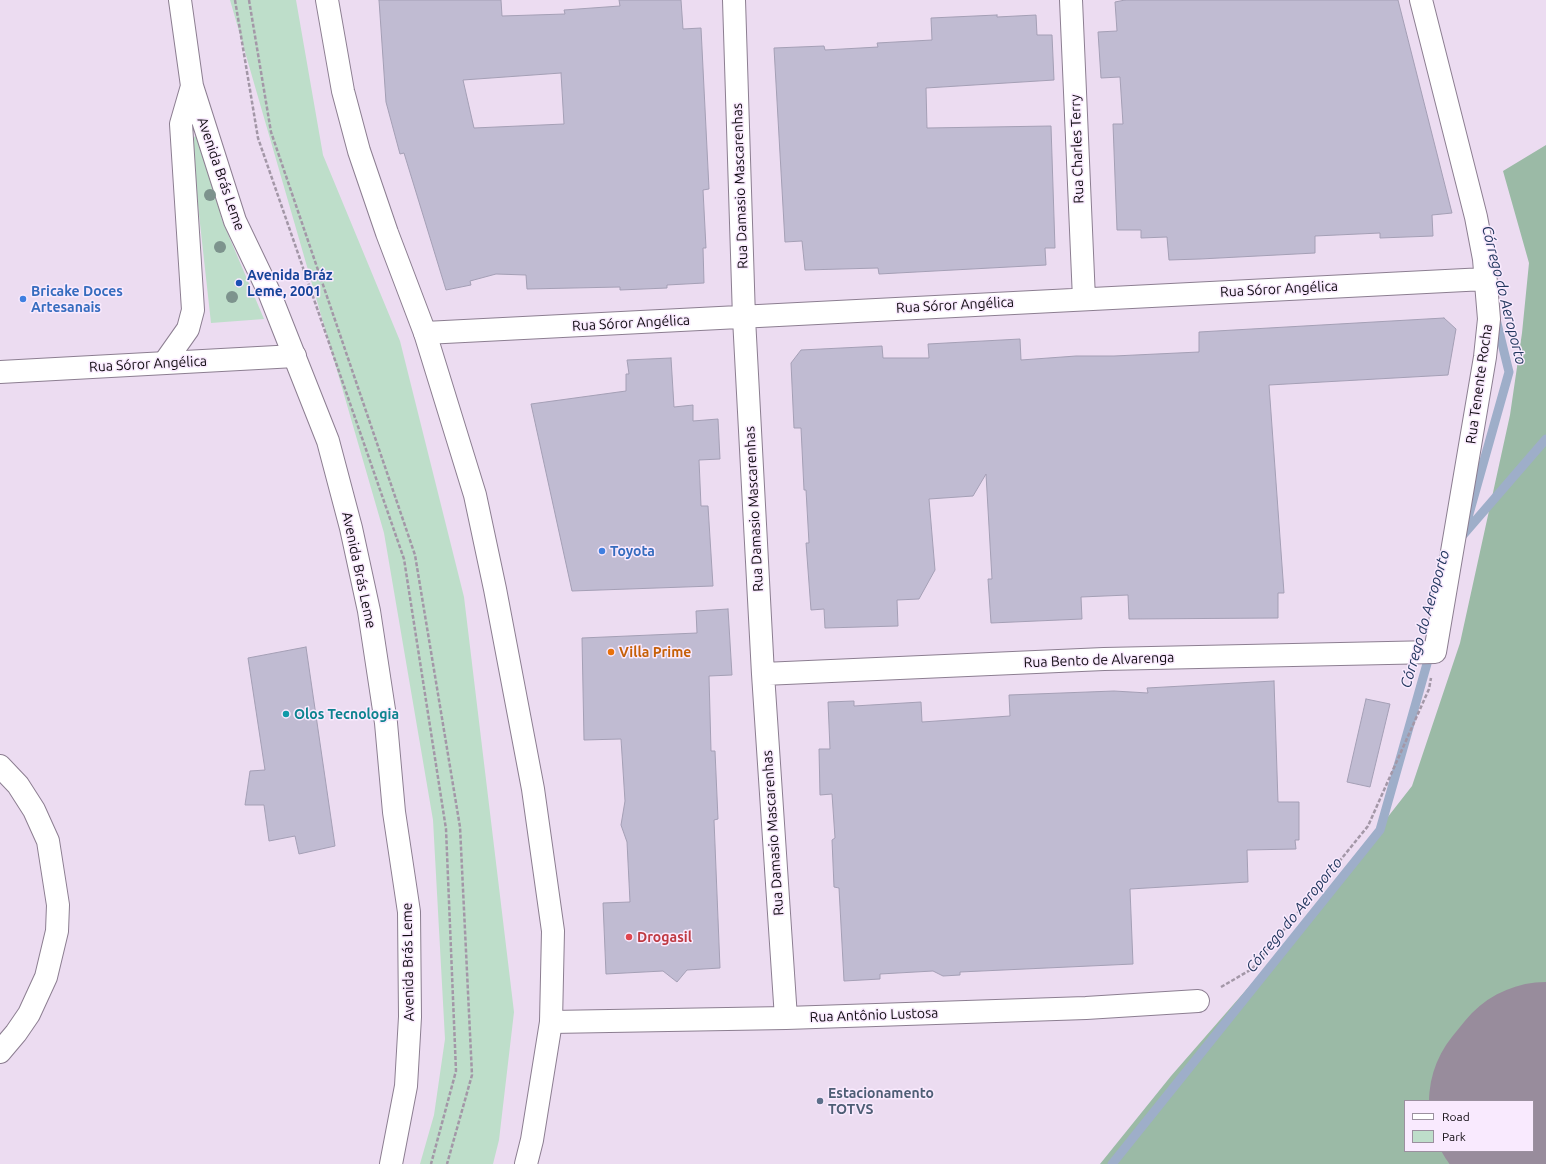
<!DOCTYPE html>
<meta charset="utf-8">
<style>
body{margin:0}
#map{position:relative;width:1546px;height:1164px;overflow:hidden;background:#ecdcf1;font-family:Ubuntu,sans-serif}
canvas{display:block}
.legend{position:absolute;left:1404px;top:1100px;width:130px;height:52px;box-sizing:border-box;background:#f9eafe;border:1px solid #9b909f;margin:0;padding:5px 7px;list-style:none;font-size:12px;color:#0f0a10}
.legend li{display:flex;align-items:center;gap:8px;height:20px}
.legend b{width:20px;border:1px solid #9b909f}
</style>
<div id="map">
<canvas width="1546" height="1164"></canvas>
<ul class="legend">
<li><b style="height:5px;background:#fff"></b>Road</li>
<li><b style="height:11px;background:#bedeca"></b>Park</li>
</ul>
</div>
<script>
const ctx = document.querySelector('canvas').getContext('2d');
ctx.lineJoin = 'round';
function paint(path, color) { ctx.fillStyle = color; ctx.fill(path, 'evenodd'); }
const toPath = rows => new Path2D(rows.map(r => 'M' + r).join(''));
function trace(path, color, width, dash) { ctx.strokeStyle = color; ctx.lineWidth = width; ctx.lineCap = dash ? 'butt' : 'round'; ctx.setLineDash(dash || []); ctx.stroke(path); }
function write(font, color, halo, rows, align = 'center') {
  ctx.font = font + ' Ubuntu,sans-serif'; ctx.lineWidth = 3; ctx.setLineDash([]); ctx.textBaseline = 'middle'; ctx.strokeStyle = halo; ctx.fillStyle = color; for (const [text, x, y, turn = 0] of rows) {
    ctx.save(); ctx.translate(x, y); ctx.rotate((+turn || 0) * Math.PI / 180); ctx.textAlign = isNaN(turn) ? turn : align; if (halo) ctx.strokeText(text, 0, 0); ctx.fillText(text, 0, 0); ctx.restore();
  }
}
paint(toPath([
 [230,0,296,0,323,155,400,341,464,597,514,1012,499,1140,493,1164,420,1164,434,1115,445,1039,433,820,384,533],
 [200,129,222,220,264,319,211,323,191,142]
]), '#bedeca');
paint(toPath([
 [1546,145,1546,1086,1533,1102,1405,1101,1405,1151,1495,1151,1484,1164,1100,1164,1171,1076,1308,919,1412,786,1460,643,1510,415,1522,333,1529,263,1503,171]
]), '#9bbaa6');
trace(toPath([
 [1467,521,1509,372,1496,319],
 [1463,535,1546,439],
 [1112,1164,1380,830,1430,653]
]), '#9eaec9', 9);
trace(toPath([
 [1533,1102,1546,1086]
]), '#988c9c', 208);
const building = toPath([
 [379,0,501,0,502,16,565,14,564,10,620,6,619,0,681,0,683,29,701,28,709,189,703,190,706,248,703,248,704,283,667,285,667,288,620,290,620,287,527,289,526,275,496,274,470,281,471,285,446,290,404,153,400,154,386,102,379,0],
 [561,73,564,124,474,128,463,80,561,73],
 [1125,0,1398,0,1452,213,1432,215,1433,236,1380,238,1380,233,1315,236,1315,253,1200,259,1169,260,1167,237,1141,238,1141,230,1117,230,1113,124,1123,124,1120,77,1101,78,1098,32,1117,31,1115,2,1125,0],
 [997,15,997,17,1036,15,1037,35,1052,35,1054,80,926,88,927,128,1051,126,1055,248,1045,248,1046,265,879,274,878,268,805,270,802,241,785,242,774,48,824,46,825,50,878,47,877,43,932,40,931,18,997,15],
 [1444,318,1456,329,1448,375,1269,385,1284,593,1278,593,1278,618,1129,619,1128,595,1081,597,1082,619,991,623,988,579,992,579,986,474,973,496,929,499,935,570,919,599,897,600,898,626,825,628,824,609,811,610,806,543,809,543,806,490,804,490,801,428,794,428,791,363,801,350,882,346,883,358,929,358,928,344,1020,339,1021,360,1076,356,1114,356,1199,352,1199,332,1444,318],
 [671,358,674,407,693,405,693,421,718,419,720,459,699,460,701,506,708,506,713,586,572,591,531,404,626,391,626,374,629,374,627,360,671,358],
 [728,609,732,675,709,676,711,751,715,751,718,819,714,820,720,968,687,970,677,982,663,971,606,974,603,903,630,902,627,842,621,825,625,801,621,739,584,740,582,638,697,633,696,611,728,609],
 [306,647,335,846,299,854,295,836,269,841,264,805,245,805,250,771,265,770,248,658,306,647],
 [1274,681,1278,802,1299,802,1299,840,1295,840,1296,849,1247,850,1248,882,1130,889,1133,964,960,972,960,975,943,976,933,971,880,974,880,979,844,981,839,888,834,887,832,840,835,838,832,794,820,795,819,749,830,749,828,702,854,701,854,706,921,702,922,722,1010,716,1009,695,1114,691,1148,693,1147,688,1274,681],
 [1366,699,1390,704,1370,787,1347,782,1366,699]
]);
paint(building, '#c0bbd2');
trace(building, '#a49fb5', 1);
const minor = toPath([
 [734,0,744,318,763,674,786,1018],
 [1071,0,1084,299],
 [425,333,1485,279],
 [763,674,1104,659,1435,652,1485,357,1489,319,1484,259,1476,217,1421,0],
 [0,766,18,785,34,810,48,841,58,905,57,931,46,977,29,1014,16,1033,0,1052],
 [551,1022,786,1018,1086,1008,1198,1001]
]);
const tertiary = toPath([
 [0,372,295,356]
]);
const primary = toPath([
 [180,0,192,86,235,221,269,292,328,441,351,528,369,611,386,723,394,812,409,912,410,1017,406,1086,391,1164],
 [327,0,343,91,359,151,387,233,425,333,475,495,495,589,533,789,553,931,551,1022,532,1140,526,1164],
 [164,363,188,329,193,310,181,124,192,86]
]);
trace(minor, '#8c7e91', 24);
trace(tertiary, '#8c7e91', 24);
trace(primary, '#8c7e91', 24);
trace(toPath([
 [235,0,258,138,404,559,446,829,456,1071,431,1164],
 [249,0,271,132,415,555,460,827,472,1075,447,1164],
 [1221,987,1252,969,1368,826,1429,689,1431,678]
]), '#a397a7', 2.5, [4, 2]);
trace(minor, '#fff', 22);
trace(tertiary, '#fff', 22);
trace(primary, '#fff', 22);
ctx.fillStyle = '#7d938d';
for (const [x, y] of [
 [210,195],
 [220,247],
 [232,297]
]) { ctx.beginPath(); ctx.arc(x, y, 6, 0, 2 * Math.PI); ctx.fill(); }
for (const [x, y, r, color] of [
 [239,283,4,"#1a4fb4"],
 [23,299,4,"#3f7fe0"],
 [602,551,4,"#3f7fe0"],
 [611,652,4,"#e8710a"],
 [286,714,4,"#0f9aa8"],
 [629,937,4,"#e0444e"],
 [820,1101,4,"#5c6f8a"]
]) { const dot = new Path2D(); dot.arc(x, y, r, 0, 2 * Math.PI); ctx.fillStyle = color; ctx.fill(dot); trace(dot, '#f9eafe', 1.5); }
write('14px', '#0f0a10', '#f9eafe', [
 ["Rua Charles Terry",1077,149,-92],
 ["Avenida Brás Leme",221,174,71],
 ["Rua Damasio Mascarenhas",740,186,-92],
 ["Rua Sóror Angélica",1279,289,-3],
 ["Rua Sóror Angélica",955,305,-3],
 ["Rua Sóror Angélica",631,323,-3],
 ["Rua Sóror Angélica",148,364,-3],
 ["Rua Tenente Rocha",1479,384,-82],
 ["Rua Damasio Mascarenhas",754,509,-93],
 ["Avenida Brás Leme",359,570,78],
 ["Rua Bento de Alvarenga",1099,660,-2],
 ["Rua Damasio Mascarenhas",773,833,-94],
 ["Avenida Brás Leme",408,962,-91],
 ["Rua Antônio Lustosa",874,1015,-2]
]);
write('bold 14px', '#164399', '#f9eafe', [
 ["Avenida Bráz",247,275],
 ["Leme, 2001",247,291]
], 'left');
write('bold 14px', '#366cbe', '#f9eafe', [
 ["Bricake Doces",31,291],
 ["Artesanais",31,307],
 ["Toyota",610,551]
], 'left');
write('bold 14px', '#c56008', '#f9eafe', [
 ["Villa Prime",619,652]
], 'left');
write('bold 14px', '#0d838f', '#f9eafe', [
 ["Olos Tecnologia",294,714]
], 'left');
write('bold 14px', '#be3a42', '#f9eafe', [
 ["Drogasil",637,937]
], 'left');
write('bold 14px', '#4e5e75', '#f9eafe', [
 ["Estacionamento",828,1093],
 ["TOTVS",828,1109]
], 'left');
write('italic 15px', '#23385f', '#f9eafe', [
 ["Córrego do Aeroporto",1504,295,76],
 ["Córrego do Aeroporto",1425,619,-74],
 ["Córrego do Aeroporto",1294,915,-51]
]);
</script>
